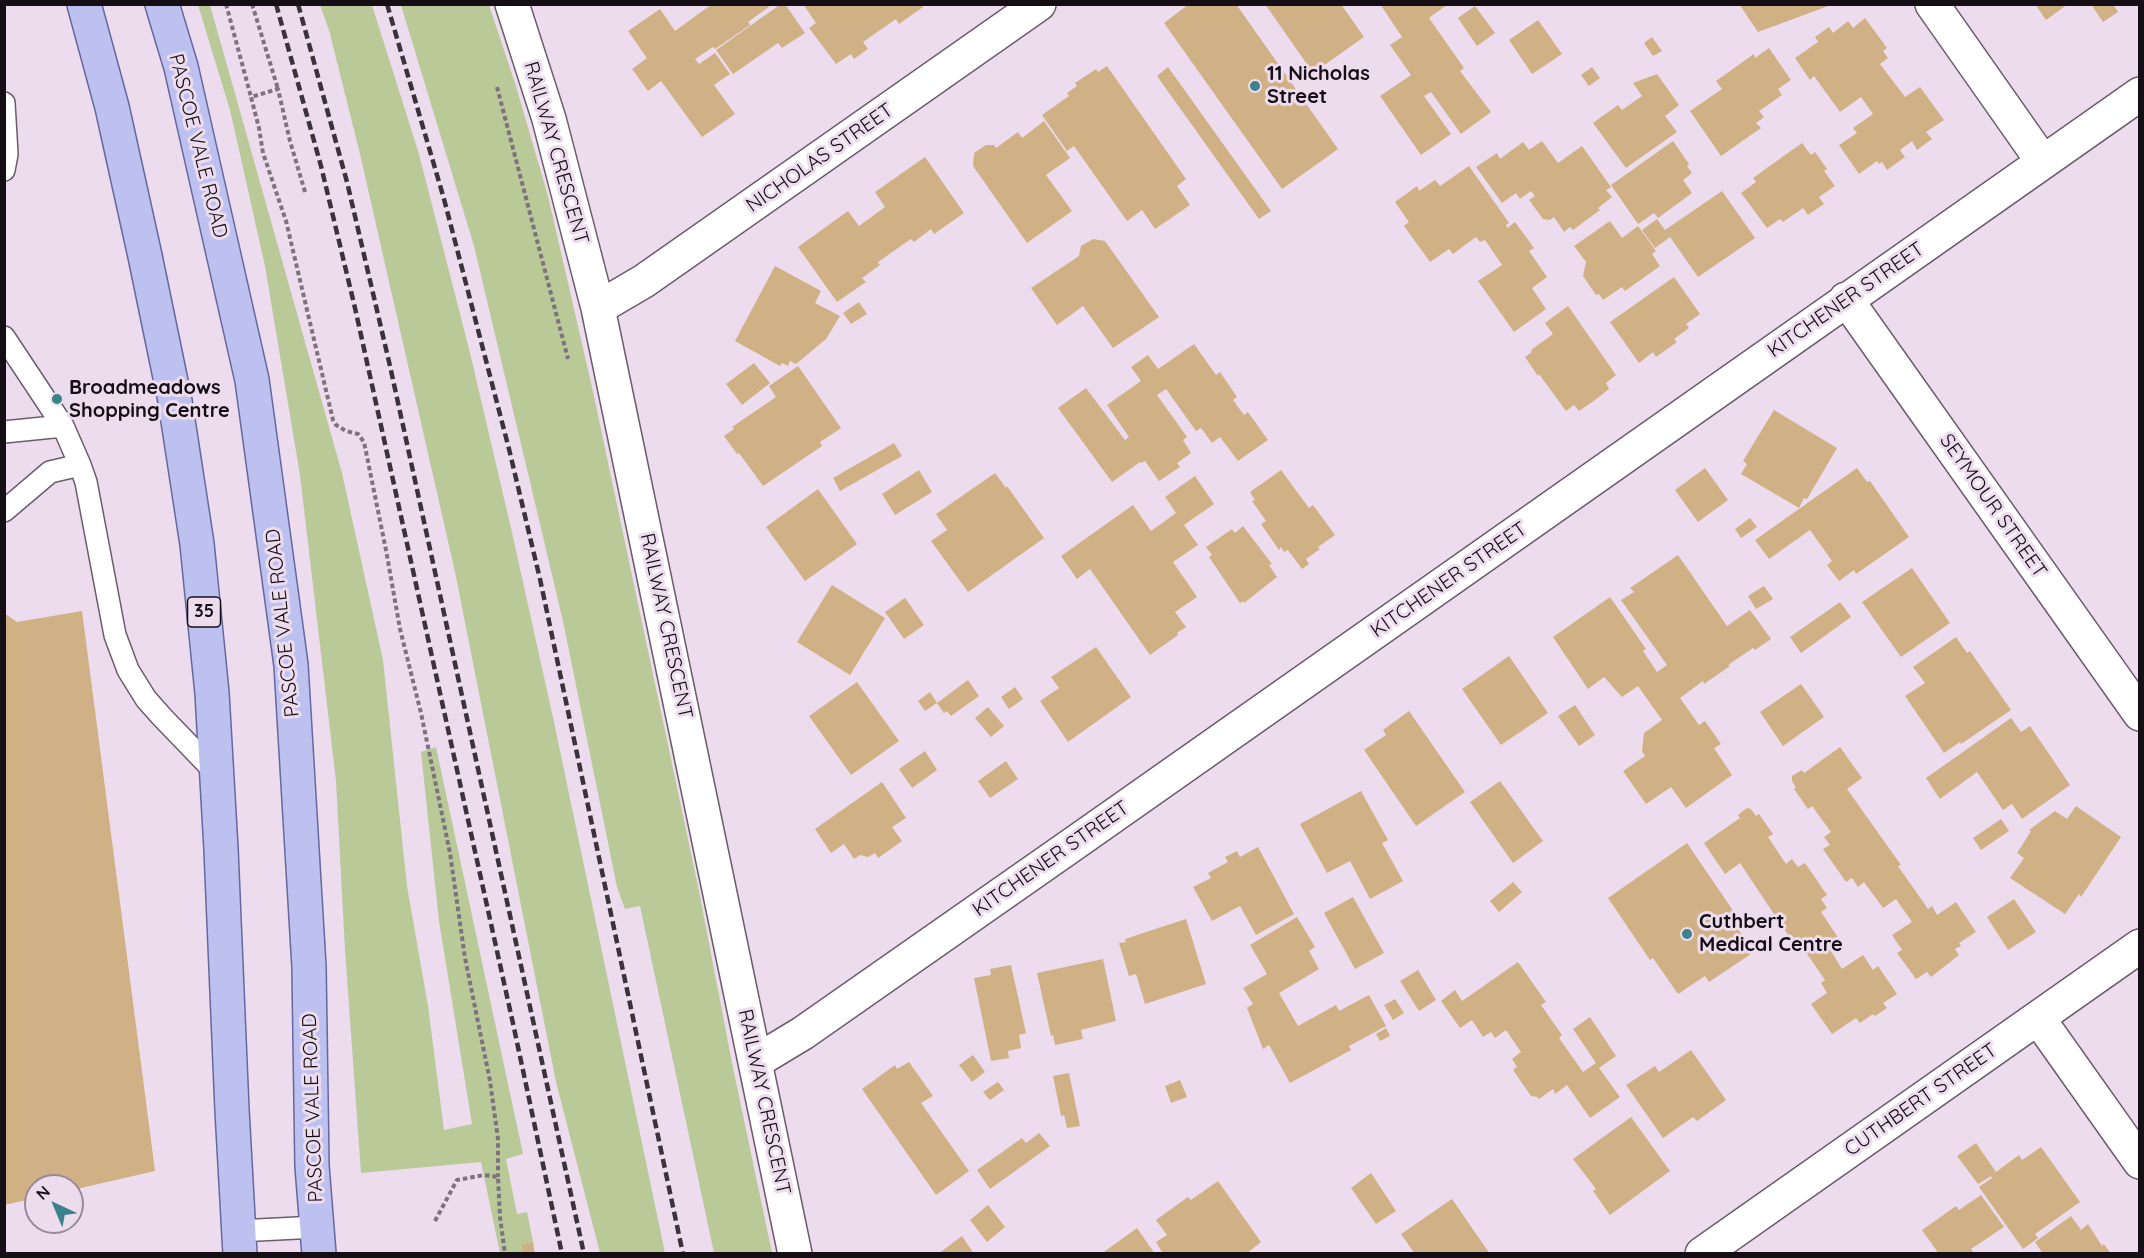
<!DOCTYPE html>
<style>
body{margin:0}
#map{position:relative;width:2144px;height:1258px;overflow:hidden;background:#eddcee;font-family:Quicksand,sans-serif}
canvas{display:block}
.frame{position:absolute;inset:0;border:6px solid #150f15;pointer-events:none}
.north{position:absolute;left:24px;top:1174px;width:60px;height:60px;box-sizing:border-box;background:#eddcee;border:2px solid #978a97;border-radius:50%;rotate:316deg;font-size:16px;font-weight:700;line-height:24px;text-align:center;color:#150f15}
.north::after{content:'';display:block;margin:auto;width:21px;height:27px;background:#3b828b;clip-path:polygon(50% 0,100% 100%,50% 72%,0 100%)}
</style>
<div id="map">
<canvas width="2144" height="1258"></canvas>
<div class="frame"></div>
<div class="north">N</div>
</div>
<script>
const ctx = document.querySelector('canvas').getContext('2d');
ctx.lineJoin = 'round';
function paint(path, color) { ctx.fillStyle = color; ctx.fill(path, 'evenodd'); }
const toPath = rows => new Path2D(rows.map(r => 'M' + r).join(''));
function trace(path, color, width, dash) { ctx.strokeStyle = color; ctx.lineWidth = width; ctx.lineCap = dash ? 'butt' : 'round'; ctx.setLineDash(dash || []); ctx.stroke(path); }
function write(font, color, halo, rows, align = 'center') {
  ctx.font = font + ' Quicksand,sans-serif'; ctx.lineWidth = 6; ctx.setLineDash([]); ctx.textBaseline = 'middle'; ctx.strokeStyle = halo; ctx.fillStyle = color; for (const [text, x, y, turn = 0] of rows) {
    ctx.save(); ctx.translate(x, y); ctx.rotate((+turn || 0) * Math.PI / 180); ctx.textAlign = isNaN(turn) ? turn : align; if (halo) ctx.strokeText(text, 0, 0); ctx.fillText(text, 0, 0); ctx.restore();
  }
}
paint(toPath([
 [198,5,210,5,342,473,383,660,407,886,428,1006,444,1130,472,1124,439,921,421,752,436,747,523,1154,506,1159,517,1214,527,1212,533,1242,521,1244,523,1253,500,1253,481,1162,361,1173,345,950,336,781,300,475,265,266,230,110],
 [320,5,372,5,419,154,470,353,511,528,554,722,665,1253,600,1253,556,1082,455,572,360,154,329,30],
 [401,5,489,5,515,83,548,196,592,387,699,891,732,1063,772,1253,714,1253,640,906,625,909,617,887,563,621,474,246]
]), '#b9c998');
paint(toPath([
 [712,4,773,4,748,22,750,25,715,49,713,47,695,59,699,64,715,53,730,74,714,85,735,114,702,137,661,81,648,91,632,69,647,58,628,31,660,9,675,31],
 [781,4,785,4,805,33,782,48,778,43,733,74,716,50],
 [803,4,922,4,923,7,899,24,896,19,863,42,868,49,854,59,851,54,836,64,809,28,816,23],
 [1189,4,1236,4,1338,149,1282,189,1164,23],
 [1265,4,1341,4,1364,37,1313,73],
 [1380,4,1448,4,1429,18,1464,68,1460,71,1491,112,1461,134,1431,92,1424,96,1451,134,1421,155,1380,96,1411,75,1390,45,1402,37],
 [1739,4,1831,4,1831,5,1758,32],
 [2035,4,2068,4,2046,20],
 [2091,4,2113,4,2118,12,2103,22],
 [1475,6,1495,33,1477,46,1458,18],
 [1865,18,1887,48,1883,51,1888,58,1880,64,1905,97,1920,87,1944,120,1926,132,1932,139,1917,150,1912,141,1900,150,1905,157,1887,170,1882,162,1879,164,1877,161,1859,174,1839,145,1857,133,1853,128,1873,114,1861,97,1840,112,1814,76,1810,80,1795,58,1818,42,1815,37,1829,27,1833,33,1848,21,1853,28],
 [1538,20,1562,54,1532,74,1509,40],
 [1652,37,1662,51,1653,56,1644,43],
 [1769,48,1791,80,1778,89,1782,95,1759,111,1764,117,1756,123,1761,128,1721,156,1690,111,1722,89,1716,81,1754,54,1755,58],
 [1107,66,1186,179,1177,186,1190,205,1155,229,1142,210,1127,221,1074,146,1067,151,1042,115,1069,96,1067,93,1077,86,1075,83,1096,69,1098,72],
 [1168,67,1271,211,1259,219,1157,76],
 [1592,67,1600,78,1589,86,1581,75],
 [1657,74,1679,105,1665,116,1677,132,1626,168,1593,123,1618,105,1622,110,1642,96,1633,83],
 [1044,121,1070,158,1046,175,1072,211,1027,243,973,166,974,153,986,145,994,145,996,148,1018,132,1022,138],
 [1542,141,1558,163,1582,146,1611,187,1606,190,1612,197,1598,208,1600,210,1573,230,1570,227,1564,232,1554,217,1550,220,1543,219,1529,200,1535,196,1531,191,1520,199,1516,193,1502,203,1476,167,1497,153,1500,159,1523,142,1529,150],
 [1673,141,1689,164,1687,166,1692,173,1683,180,1692,193,1658,218,1654,213,1638,224,1611,185],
 [1802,143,1811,155,1815,152,1827,169,1824,171,1835,186,1819,197,1824,204,1808,215,1803,208,1783,222,1780,219,1767,228,1741,193,1756,182,1753,178],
 [925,157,964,213,934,234,931,229,914,242,911,239,878,262,880,265,862,278,866,282,837,302,798,247,848,211,859,226,885,207,875,192],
 [1469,166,1509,223,1506,225,1507,228,1515,222,1534,248,1529,251,1547,277,1532,288,1546,309,1514,332,1478,281,1502,265,1485,240,1480,242,1476,237,1453,254,1449,249,1430,262,1404,226,1409,222,1395,202,1417,186,1419,191,1435,180,1440,186],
 [1722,191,1755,238,1698,277,1670,237,1655,248,1642,230,1657,219,1665,230],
 [1610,221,1622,238,1638,226,1656,251,1652,254,1660,266,1625,291,1622,287,1603,300,1599,294,1596,295,1583,276,1586,262,1574,246],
 [1093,239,1105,241,1159,317,1113,348,1083,306,1057,325,1031,288,1079,256,1081,246],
 [775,266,821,291,815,303,840,316,826,339,796,364,790,361,788,366,782,363,780,366,735,341],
 [1674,277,1700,314,1686,324,1689,328,1674,339,1677,342,1656,357,1653,352,1639,363,1610,322],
 [859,302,867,314,851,324,843,313],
 [1568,306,1616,375,1606,383,1609,389,1595,400,1579,411,1574,405,1566,411,1539,374,1538,376,1525,357,1532,352,1531,350,1553,334,1545,323],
 [1194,344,1216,375,1220,372,1237,397,1233,400,1244,415,1248,412,1268,440,1238,461,1220,437,1212,443,1201,428,1196,431,1166,389,1157,395,1187,437,1183,440,1191,453,1177,463,1180,467,1159,481,1145,461,1141,463,1140,462,1112,482,1058,408,1086,388,1125,440,1129,437,1107,405,1141,381,1131,367,1148,355,1158,369],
 [754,363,770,383,742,405,726,384],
 [798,366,841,428,820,442,822,446,763,486,739,453,737,454,724,436,734,429,732,427,776,397,769,386],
 [1774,410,1837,448,1807,499,1804,498,1799,508,1741,474,1747,464,1743,461],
 [894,443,902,456,840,491,833,478],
 [1705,468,1728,500,1698,522,1675,490],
 [1857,468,1867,482,1870,481,1909,537,1856,574,1854,570,1839,581,1827,565,1832,561,1810,530,1769,559,1755,540],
 [919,470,932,492,895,515,882,494],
 [1281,470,1309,508,1313,505,1335,535,1318,547,1320,549,1306,559,1309,564,1302,569,1288,550,1284,552,1281,547,1279,550,1261,524,1266,521,1252,501,1255,500,1250,492],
 [995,473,1006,488,1007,486,1044,538,968,592,931,541,947,530,936,514],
 [1195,476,1214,504,1184,525,1198,545,1173,562,1197,597,1175,612,1186,627,1177,633,1178,635,1150,655,1090,569,1077,579,1061,556,1133,505,1151,531,1176,513,1165,497],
 [818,489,857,544,805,581,766,527],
 [1750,518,1757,527,1741,538,1735,529],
 [1243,526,1272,564,1269,565,1277,577,1244,603,1243,601,1240,603,1209,557,1212,555,1206,547,1232,529,1235,533],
 [1678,555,1727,626,1750,610,1771,639,1755,650,1753,648,1728,665,1730,666,1704,684,1703,681,1680,698,1699,725,1705,721,1721,744,1714,748,1732,775,1686,808,1671,787,1646,804,1623,771,1645,756,1642,751,1644,733,1662,720,1638,686,1622,697,1604,677,1588,689,1553,637,1610,597,1646,649,1643,651,1657,672,1667,665,1621,600,1634,592,1630,588],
 [1912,568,1950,623,1901,657,1862,602],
 [832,585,885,618,850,675,797,642],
 [1764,586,1773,599,1756,609,1748,596],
 [905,598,924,625,904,639,885,612],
 [1840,602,1851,617,1801,653,1790,637],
 [82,611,155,1171,72,1190,72,1186,36,1186,36,1198,4,1205,4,613,17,622],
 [1956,637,1967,653,1970,651,2011,710,1961,744,1960,742,1944,753,1905,696,1925,683,1913,667],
 [1096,647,1131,697,1068,742,1040,701,1059,688,1051,677],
 [1509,656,1548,713,1501,745,1462,689],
 [968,680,979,696,951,716,947,711,944,713,937,703],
 [857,682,899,741,851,775,809,716],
 [1801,684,1824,717,1783,746,1760,712],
 [1015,687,1023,699,1009,709,1001,697],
 [930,692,937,703,925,711,918,701],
 [1575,705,1595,735,1579,746,1558,716],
 [988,707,1004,726,991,737,975,718],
 [1409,711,1465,792,1416,826,1364,750,1386,735,1383,730],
 [2011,718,2021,732,2030,726,2070,785,2022,819,2012,804,2003,810,1977,772,1940,799,1926,778],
 [1840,747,1862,778,1847,789,1901,865,1898,866,1928,909,1932,906,1937,915,1956,902,1976,932,1959,943,1961,946,1955,949,1959,955,1931,977,1927,972,1916,979,1897,953,1902,950,1892,935,1912,922,1896,899,1883,908,1864,882,1858,887,1852,878,1846,882,1823,849,1830,845,1824,837,1831,832,1812,806,1808,809,1794,789,1796,788,1792,781,1792,776,1802,770,1804,773],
 [925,751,937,770,912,788,899,769],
 [1006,761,1018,779,990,798,978,781],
 [1500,781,1543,841,1513,863,1470,802],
 [882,782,906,818,892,827,902,841,878,858,875,853,868,857,860,855,854,859,844,844,831,853,815,829],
 [1361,791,1388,840,1382,843,1403,881,1370,899,1350,861,1327,873,1300,824],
 [2076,806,2121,837,2081,897,2079,894,2065,914,2010,878,2024,858,2017,853,2031,831,2029,830,2055,811,2067,819],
 [1747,808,1751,809,1756,816,1759,814,1773,834,1768,837,1786,864,1792,859,1798,867,1805,863,1827,895,1821,899,1827,908,1821,912,1839,939,1828,946,1842,969,1863,955,1873,970,1878,966,1897,994,1883,1003,1887,1008,1875,1016,1873,1014,1860,1023,1856,1018,1832,1034,1811,1004,1827,993,1821,983,1825,980,1796,938,1792,941,1740,863,1725,874,1704,843,1740,818,1738,815],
 [2001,819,2009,831,1981,850,1973,838],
 [1687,843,1734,912,1729,916,1754,952,1709,982,1705,976,1678,994,1653,958,1650,960,1608,898],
 [1258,847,1294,914,1256,935,1240,906,1212,921,1193,887,1211,878,1208,873,1228,862,1225,857,1237,851,1240,857],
 [1513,882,1522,892,1499,912,1490,901],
 [1353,897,1384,953,1355,969,1324,913],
 [2014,899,2036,932,2008,950,1987,917],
 [1297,917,1315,947,1309,951,1319,969,1279,993,1298,1026,1336,1005,1339,1011,1369,995,1386,1026,1349,1046,1351,1050,1290,1083,1269,1045,1263,1049,1247,1008,1253,1004,1243,988,1267,974,1250,945],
 [1186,919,1206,984,1145,1004,1136,974,1129,976,1119,943,1126,942,1125,939],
 [1103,959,1116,1021,1081,1030,1083,1039,1055,1045,1053,1035,1051,1036,1037,973],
 [1518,962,1546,1002,1541,1005,1562,1035,1559,1038,1583,1072,1596,1063,1573,1029,1590,1017,1616,1056,1599,1068,1620,1097,1590,1118,1567,1085,1555,1094,1553,1089,1539,1099,1537,1097,1531,1096,1513,1070,1517,1067,1512,1059,1521,1052,1506,1030,1495,1038,1491,1032,1483,1037,1472,1020,1460,1028,1441,1001,1455,990,1462,1001],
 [1011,965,1026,1033,1019,1035,1021,1048,1008,1051,1009,1058,991,1061,974,978,991,975,990,969],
 [1418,970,1436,1000,1419,1011,1400,981],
 [1395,999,1404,1013,1393,1020,1384,1005],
 [1386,1028,1390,1036,1380,1041,1376,1034],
 [1691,1050,1726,1100,1697,1121,1693,1117,1663,1138,1626,1085,1655,1066,1659,1072],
 [973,1055,985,1072,972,1082,959,1065],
 [909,1062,933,1096,921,1103,969,1171,936,1195,862,1089,895,1065,897,1069],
 [1069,1073,1080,1126,1067,1128,1064,1115,1061,1116,1053,1076],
 [1180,1080,1187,1097,1171,1103,1165,1086],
 [998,1082,1004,1090,990,1100,983,1092],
 [1631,1117,1670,1171,1610,1215,1593,1191,1596,1189,1573,1159],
 [1039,1133,1050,1146,990,1189,977,1170,1022,1138,1026,1143],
 [1976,1143,1996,1172,2019,1155,2022,1160,2041,1147,2080,1202,2035,1234,2038,1238,2023,1249,1979,1187,1992,1178,1991,1176,1978,1184,1957,1156],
 [1371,1173,1396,1211,1376,1224,1351,1188],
 [1218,1181,1261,1242,1246,1254,1163,1254,1156,1242,1167,1235,1156,1220,1188,1197,1191,1200],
 [1981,1195,2004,1227,1971,1249,1974,1254,1939,1254,1922,1230,1956,1206,1959,1210],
 [1452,1199,1490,1254,1415,1254,1401,1234],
 [988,1205,1005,1227,987,1242,970,1220],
 [2071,1216,2081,1230,2088,1224,2102,1246,2104,1244,2111,1254,2043,1254,2035,1242],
 [1137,1228,1155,1254,1101,1254],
 [962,1236,974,1254,938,1254],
 [533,1242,535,1254,523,1254,521,1244]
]), '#d0b185');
const service = toPath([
 [4,103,7,154,4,170],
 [4,337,63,426,80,465,86,482,115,635,128,670,146,699,162,717,216,773],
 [4,432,63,426],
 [4,511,50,472,80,465],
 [238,1231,317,1227]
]);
const minor = toPath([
 [512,4,549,119,598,308,795,1254],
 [1932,4,2043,162],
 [1846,299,2140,714],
 [598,308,644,281,1039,4],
 [2038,1018,2140,1162],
 [755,1062,803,1033,1079,840,2140,94],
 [1702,1254,2140,946]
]);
const primary = toPath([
 [84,4,112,107,145,256,175,401,197,544,212,693,221,849,232,1110,240,1254],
 [162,4,181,67,252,380,291,665,309,967,312,1166,319,1254]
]);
trace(service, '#6c5d6d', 24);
trace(minor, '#6c5d6d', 36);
trace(primary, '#66689d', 36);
trace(toPath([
 [226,4,251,97],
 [252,4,278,89],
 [497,87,568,359],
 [305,192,290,141,278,89,251,97,259,128,263,153,286,221,333,420,336,425,346,431,358,434,364,442,386,550,400,629,421,713,450,853,465,958,490,1081,498,1139,498,1177],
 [435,1221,457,1180,484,1175,498,1177,500,1217,505,1254]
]), '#7d727d', 4, [4.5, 3]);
trace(service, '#fff', 21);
trace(minor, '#fff', 33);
trace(primary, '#bdc1f0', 33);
trace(toPath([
 [276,4,321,166,355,308,514,1028,562,1254],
 [298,4,347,182,390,366,584,1254],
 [387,4,444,199,509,449,540,579,683,1254]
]), '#3b333b', 4.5, [9, 4.5]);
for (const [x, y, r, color] of [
 [1255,86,6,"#3b828b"],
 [57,399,6,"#3b828b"],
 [1687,934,6,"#3b828b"]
]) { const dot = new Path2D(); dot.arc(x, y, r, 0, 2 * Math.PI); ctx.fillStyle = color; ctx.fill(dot); trace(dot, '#eddcee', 2); }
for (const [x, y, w] of [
 [204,612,33]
]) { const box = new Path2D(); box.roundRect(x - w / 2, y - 15, w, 30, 4.5); ctx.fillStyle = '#eddcee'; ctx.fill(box); trace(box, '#150f15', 1.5); }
write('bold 18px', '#150f15', null, [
 ["35",204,612]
]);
write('bold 20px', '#150f15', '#eddcee', [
 ["11 Nicholas",1267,74],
 ["Street",1267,97],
 ["Broadmeadows",69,388],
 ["Shopping Centre",69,411],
 ["Cuthbert",1699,922],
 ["Medical Centre",1699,945]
], 'left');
write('20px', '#150f15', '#eddcee', [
 ["PASCOE VALE ROAD",198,146,76],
 ["RAILWAY CRESCENT",556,153,74],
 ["NICHOLAS STREET",820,158,-35],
 ["KITCHENER STREET",1846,300,-35],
 ["SEYMOUR STREET",1993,506,55],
 ["KITCHENER STREET",1449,580,-35],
 ["PASCOE VALE ROAD",283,623,-96],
 ["RAILWAY CRESCENT",666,626,78],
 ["KITCHENER STREET",1051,859,-35],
 ["CUTHBERT STREET",1921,1100,-35],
 ["RAILWAY CRESCENT",764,1102,78],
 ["PASCOE VALE ROAD",313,1108,-92]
]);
</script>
